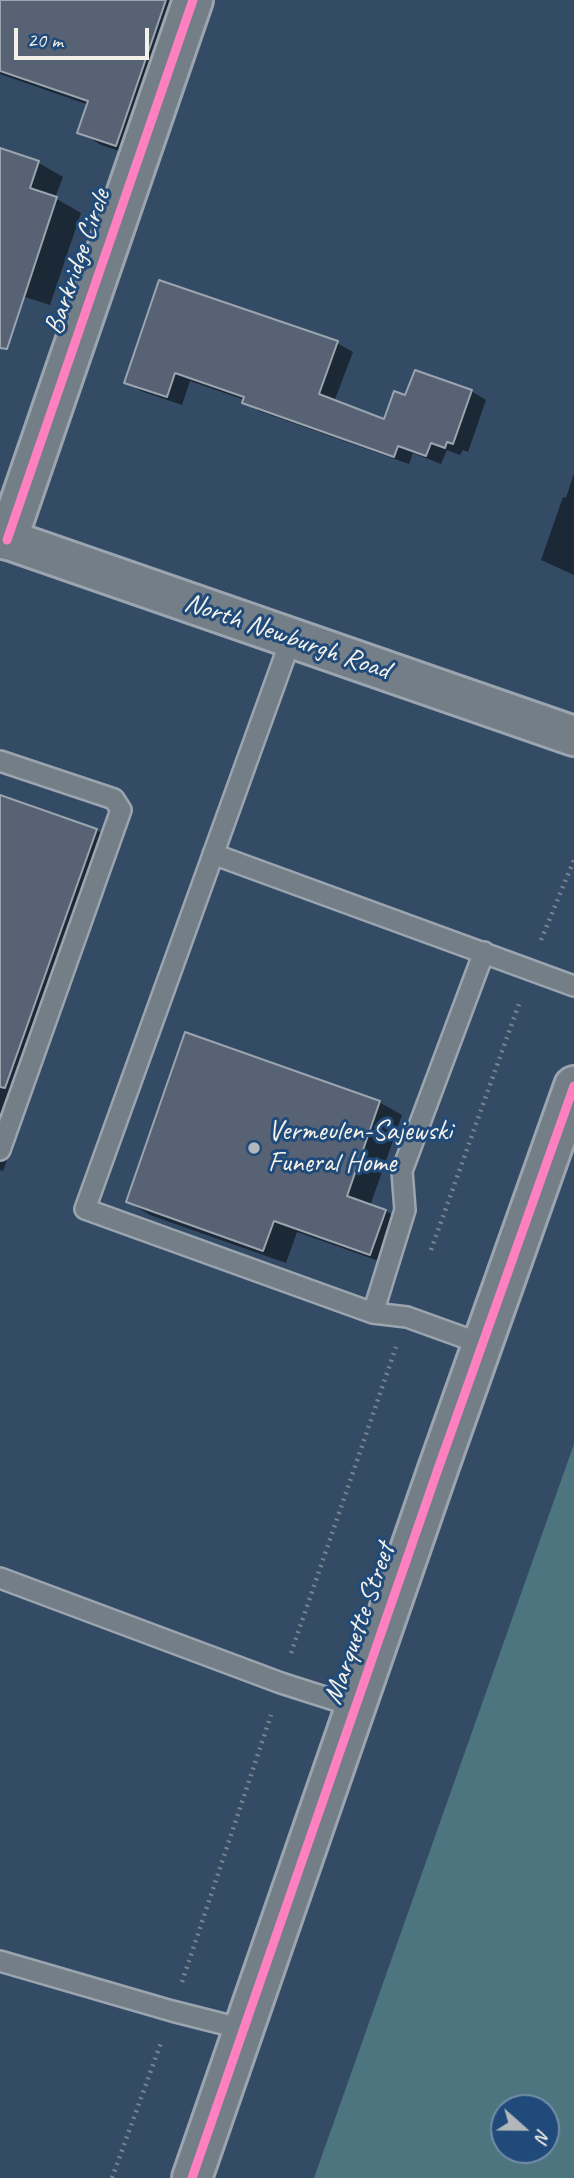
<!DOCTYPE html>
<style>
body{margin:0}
#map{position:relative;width:574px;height:2178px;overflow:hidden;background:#344b65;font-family:Caveat,sans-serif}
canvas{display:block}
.north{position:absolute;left:490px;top:2094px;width:70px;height:70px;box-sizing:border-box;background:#1f4a7a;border:2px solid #748da6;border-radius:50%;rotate:111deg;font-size:19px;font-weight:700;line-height:28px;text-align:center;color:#f4f1e8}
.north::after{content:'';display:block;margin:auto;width:24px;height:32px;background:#b1b7ba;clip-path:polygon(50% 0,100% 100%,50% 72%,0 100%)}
.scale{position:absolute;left:14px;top:28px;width:135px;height:32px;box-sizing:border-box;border:4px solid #f4f1e8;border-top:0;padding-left:9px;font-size:21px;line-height:24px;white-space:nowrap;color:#f4f1e8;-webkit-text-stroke:5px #1f4a7a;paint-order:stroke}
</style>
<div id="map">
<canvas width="574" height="2178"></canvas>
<div class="north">N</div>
<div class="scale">20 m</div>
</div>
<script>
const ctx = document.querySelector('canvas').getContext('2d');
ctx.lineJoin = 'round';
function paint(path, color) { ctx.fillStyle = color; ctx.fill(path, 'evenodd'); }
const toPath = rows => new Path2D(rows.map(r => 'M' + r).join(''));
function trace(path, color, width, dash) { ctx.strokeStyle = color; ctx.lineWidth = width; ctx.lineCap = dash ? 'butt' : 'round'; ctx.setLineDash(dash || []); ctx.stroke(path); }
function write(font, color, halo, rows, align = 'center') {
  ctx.font = font + ' Caveat,sans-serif'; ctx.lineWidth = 6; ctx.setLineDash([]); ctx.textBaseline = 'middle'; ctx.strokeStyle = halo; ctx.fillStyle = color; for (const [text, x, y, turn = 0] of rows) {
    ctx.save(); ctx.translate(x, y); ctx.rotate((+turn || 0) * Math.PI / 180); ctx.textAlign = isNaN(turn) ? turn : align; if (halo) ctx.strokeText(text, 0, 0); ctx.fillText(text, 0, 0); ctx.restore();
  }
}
paint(toPath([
 [574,1444,574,2178,314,2178],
 [504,2108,546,2108,546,2150,504,2150]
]), '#4c7580');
paint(toPath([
 [0,0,173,0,138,157,101,145,80,132,89,105,0,74],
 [0,150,39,163,63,177,55,198,81,213,50,305,25,297,15,326,0,321],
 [160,282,337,343,353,352,334,402,385,421,406,397,471,391,486,400,468,452,463,450,460,455,447,450,441,464,413,453,409,464,259,411,244,402,245,400,190,381,182,405,141,391,126,382],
 [574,473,574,575,541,560,563,497,566,498],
 [0,806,96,830,118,843,3,1171,0,1170],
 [379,1102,402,1115,370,1206,386,1211,408,1224,393,1266,297,1232,286,1263,150,1215,128,1202]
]), '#0007');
const building = toPath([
 [0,0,166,0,116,146,77,133,88,101,0,71,0,0],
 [0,148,39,161,30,188,57,197,7,349,0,348,0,148],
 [159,280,338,341,319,394,384,419,394,391,405,395,415,370,472,390,453,444,447,442,445,448,431,443,426,456,398,446,394,457,242,403,244,397,175,373,167,397,124,383,159,280],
 [0,795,97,829,5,1088,0,1087,0,795],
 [185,1032,380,1101,347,1196,386,1210,370,1255,274,1221,263,1251,126,1202,185,1032]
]);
paint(building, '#576274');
trace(building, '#9ba5af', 2);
const service = toPath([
 [291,639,85,1209,373,1313,407,1317,482,1344],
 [0,761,114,799,121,810,0,1150],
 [213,854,574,986],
 [373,1313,405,1210,402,1171,484,952],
 [0,1578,281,1683,356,1707],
 [0,1961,172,2011,243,2029]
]);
const minor = toPath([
 [7,540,193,0]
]);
const tertiary = toPath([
 [192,2178,438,1469,574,1086]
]);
const secondary = toPath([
 [0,537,574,736]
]);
trace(service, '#9ba5af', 24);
trace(minor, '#9ba5af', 44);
trace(tertiary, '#9ba5af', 44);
trace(secondary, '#9ba5af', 44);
trace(toPath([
 [541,940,574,860],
 [431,1250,520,1001],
 [291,1653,396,1347],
 [182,1982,271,1715],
 [112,2178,162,2040]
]), '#78838f', 4.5, [2, 5]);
trace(service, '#737e87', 19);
trace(minor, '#737e87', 38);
trace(tertiary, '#737e87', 38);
trace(secondary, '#737e87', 38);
trace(toPath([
 [7,540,193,0],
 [192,2178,438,1469,574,1086]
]), '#ff80c0', 9);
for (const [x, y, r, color] of [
 [254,1148,7,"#b1b7ba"]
]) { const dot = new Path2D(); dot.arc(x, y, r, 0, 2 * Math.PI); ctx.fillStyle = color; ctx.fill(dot); trace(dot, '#1f4a7a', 2.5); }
write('28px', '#f4f1e8', '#1f4a7a', [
 ["Barkridge Circle",78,262,-71],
 ["North Newburgh Road",287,637,19],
 ["Marquette Street",360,1624,-71]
]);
write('28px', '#f4f1e8', '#1f4a7a', [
 ["Vermeulen-Sajewski",268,1132],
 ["Funeral Home",268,1164]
], 'left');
</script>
